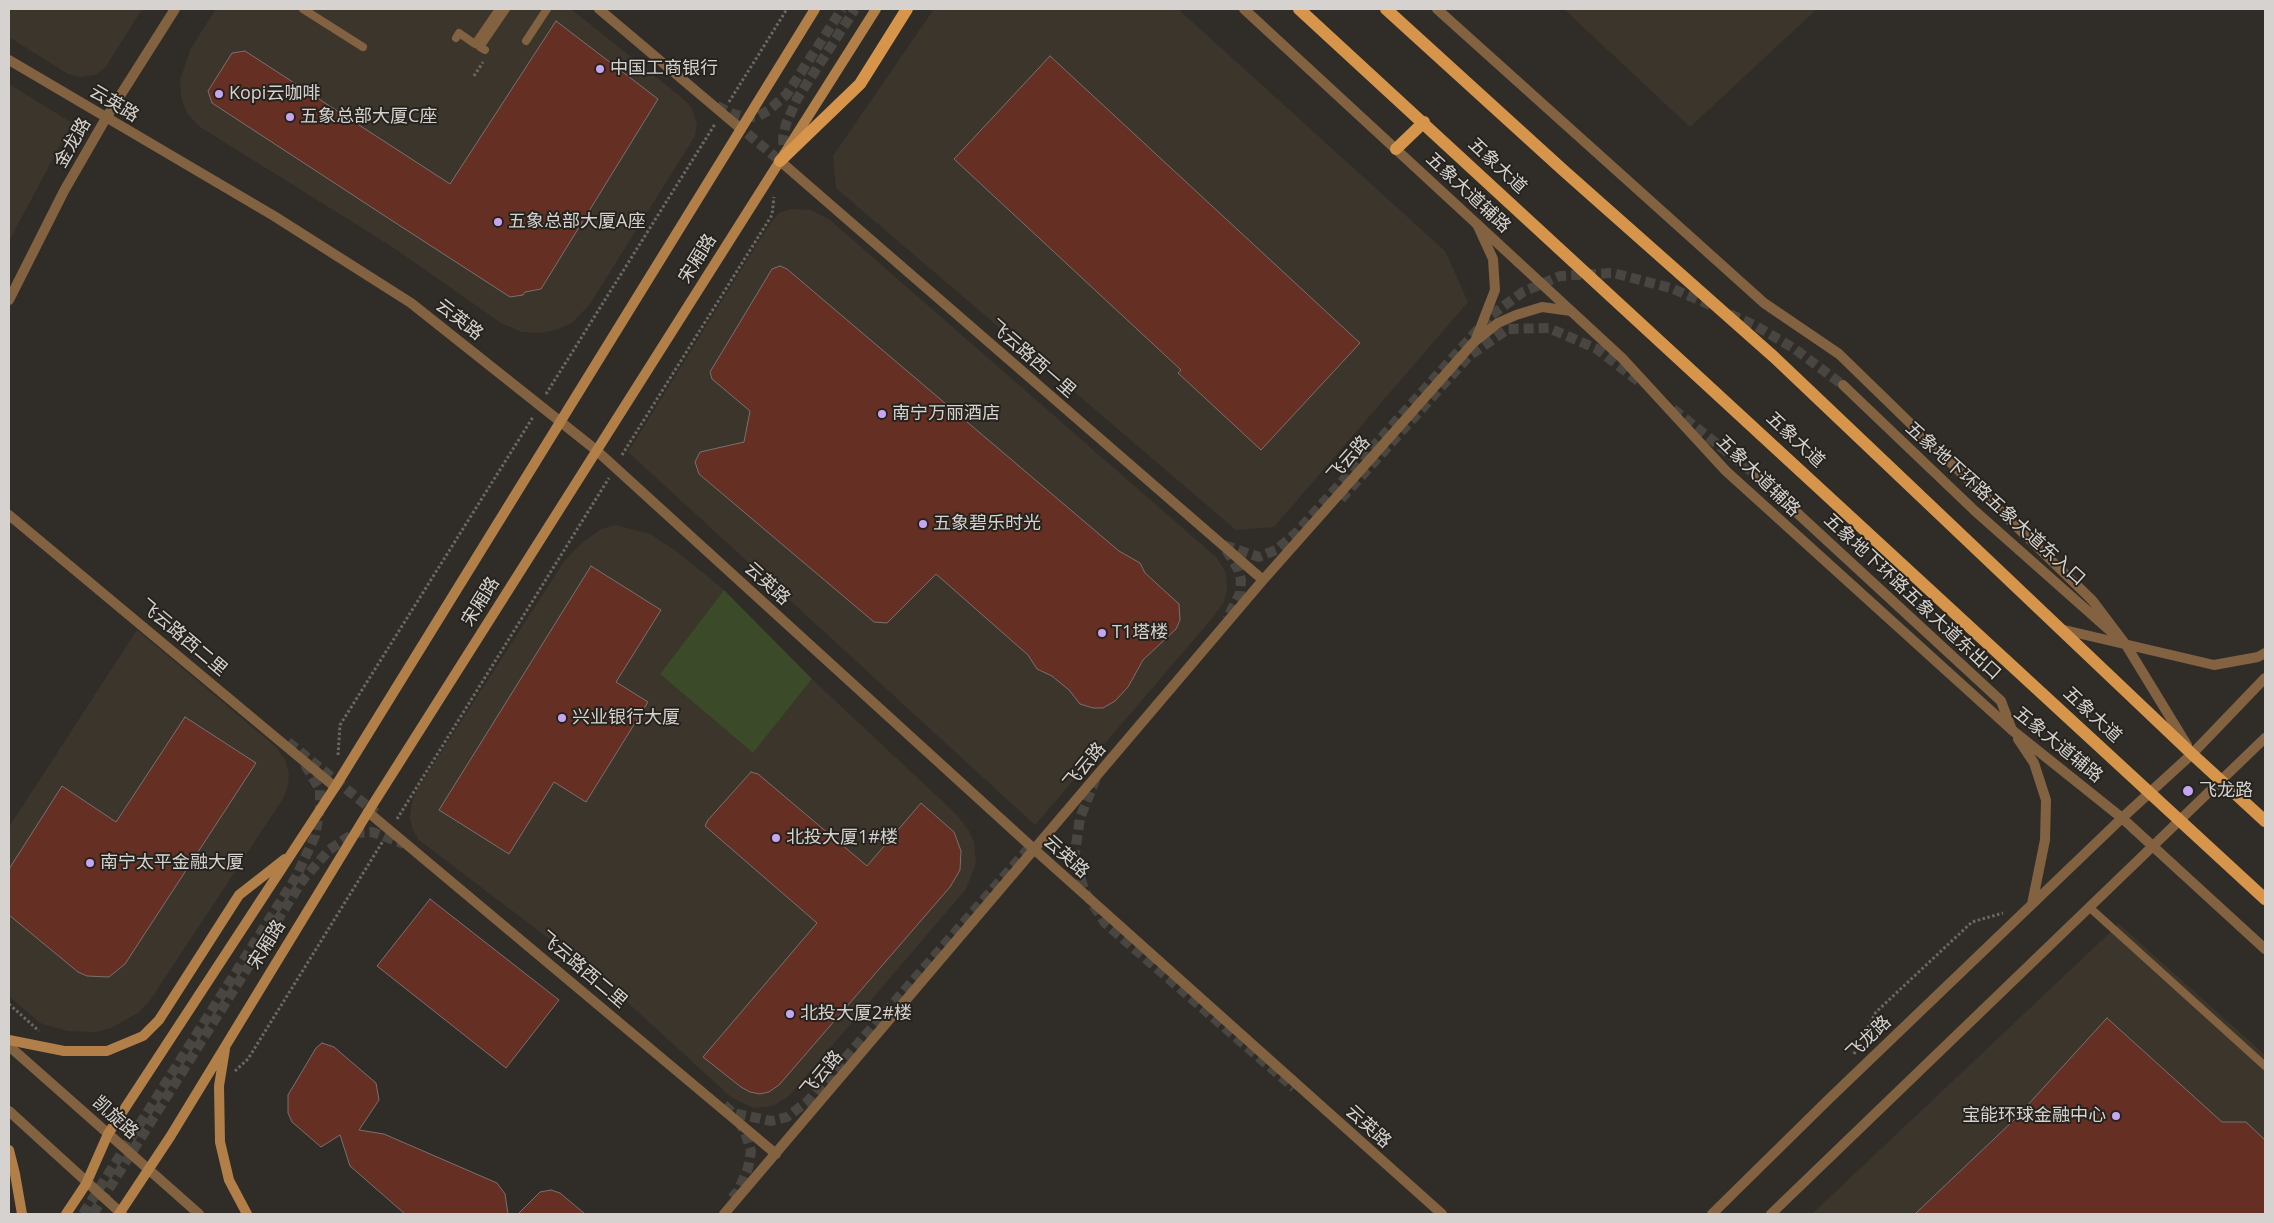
<!DOCTYPE html>
<meta charset="utf-8">
<style>
body{margin:0}
#map{position:relative;width:2274px;height:1223px;overflow:hidden;background:#302d28;font-family:"Open Sans",sans-serif}
canvas{display:block}
.frame{position:absolute;inset:0;border:10px solid #d5d2cf;pointer-events:none}
</style>
<div id="map">
<canvas width="2274" height="1223"></canvas>
<div class="frame"></div>
</div>
<script>
const ctx = document.querySelector('canvas').getContext('2d');
ctx.lineJoin = 'round';
function paint(path, color) { ctx.fillStyle = color; ctx.fill(path, 'evenodd'); }
const toPath = rows => new Path2D(rows.map(r => 'M' + r).join(''));
function trace(path, color, width, dash) { ctx.strokeStyle = color; ctx.lineWidth = width; ctx.lineCap = dash ? 'butt' : 'round'; ctx.setLineDash(dash || []); ctx.stroke(path); }
function write(font, color, halo, rows, align = 'center') {
  ctx.font = font + ' "Open Sans","Noto Sans SC",sans-serif'; ctx.lineWidth = 4; ctx.setLineDash([]); ctx.textBaseline = 'middle'; ctx.strokeStyle = halo; ctx.fillStyle = color; for (const [text, x, y, turn = 0] of rows) {
    ctx.save(); ctx.translate(x, y); ctx.rotate((+turn || 0) * Math.PI / 180); ctx.textAlign = isNaN(turn) ? turn : align; if (halo) ctx.strokeText(text, 0, 0); ctx.fillText(text, 0, 0); ctx.restore();
  }
}
paint(toPath([
 [9,9,142,9,105,68,95,75,81,77,68,74,9,37],
 [216,9,571,9,681,97,691,107,697,123,695,136,590,304,572,323,556,330,540,333,522,332,501,323,391,246,200,127,187,113,181,97,180,80,191,48],
 [934,9,1178,9,1445,251,1468,302,1274,527,1236,530,836,188,833,156],
 [1564,9,1817,9,1690,127],
 [9,84,72,123,9,241],
 [790,209,811,210,830,220,1217,558,1226,573,1227,588,1224,602,1214,616,1035,825,628,452,769,225,779,213],
 [616,525,650,534,676,551,724,590,660,674,753,753,812,679,957,815,969,831,974,842,976,863,966,889,789,1096,773,1106,754,1108,732,1098,602,979,419,840,412,828,410,817,412,802,417,790,565,560,584,541,601,529],
 [137,630,276,747,285,760,289,773,288,785,284,797,151,999,139,1012,111,1028,96,1032,67,1031,40,1023,9,996,9,827],
 [2119,924,2265,1055,2265,1214,1812,1214]
]), '#3c352b');
paint(toPath([
 [724,590,812,679,753,753,660,674]
]), '#3b4b29');
const building = toPath([
 [556,21,658,99,541,289,525,292,523,295,510,297,388,218,212,103,208,91,232,53,245,51,450,184,556,21],
 [1050,56,1360,343,1261,450,1178,373,1181,370,954,159,1050,56],
 [780,266,787,269,1119,551,1140,563,1145,573,1179,604,1180,620,1176,629,1143,660,1128,687,1115,701,1103,708,1093,708,1080,704,1069,690,1052,676,1037,669,1028,655,936,574,887,623,874,622,699,474,695,462,700,452,744,442,750,411,712,379,710,372,772,269,780,266],
 [591,566,661,610,616,682,648,702,586,802,554,782,509,854,439,810,591,566],
 [185,717,256,763,125,964,109,977,87,976,78,972,9,915,9,869,62,786,116,822,185,717],
 [751,772,758,774,867,866,921,803,954,832,961,851,960,870,950,887,779,1085,769,1092,760,1094,750,1092,741,1087,703,1057,817,923,705,826,708,820,751,772],
 [430,899,559,1000,506,1068,377,966,430,899],
 [2107,1018,2222,1122,2246,1122,2265,1140,2265,1214,1915,1214,2014,1120,2107,1018],
 [322,1043,334,1047,376,1083,379,1100,359,1130,384,1134,497,1183,505,1194,508,1214,405,1214,350,1166,340,1135,321,1147,292,1122,288,1113,288,1095,316,1048,322,1043],
 [551,1190,560,1193,585,1214,518,1214,540,1192,551,1190]
]);
paint(building, '#652f23');
trace(building, '#79716f', 1);
trace(toPath([
 [717,106,733,114,746,117,757,117,769,110,787,94,842,9],
 [736,124,786,166],
 [788,159,784,150,783,138,786,124,797,99,855,9],
 [1730,314,1756,326,1795,349,1843,385],
 [1673,409,1756,475],
 [1341,499,1469,356,1508,329,1549,328,1597,349,1642,384],
 [1224,545,1259,557,1276,550,1297,532,1490,316,1523,292,1560,276,1613,273,1671,288,1715,307],
 [1226,550,1238,569,1241,580,1240,593,1227,619],
 [288,742,376,813],
 [1096,778,1080,818,1074,859,1085,892,1105,923,1294,1088],
 [724,1105,733,1113,771,1121,787,1117,808,1101,1028,849],
 [732,1198,738,1191,748,1168,751,1151,745,1132,740,1124],
 [83,1214,296,877,315,836,320,808,320,790,304,763],
 [93,1214,302,881,329,850,354,833,372,832,404,844]
]), '#494641', 10, [10, 5]);
trace(toPath([
 [474,76,483,62],
 [729,102,787,9],
 [546,394,715,124],
 [622,455,772,215,774,197],
 [338,755,340,725,533,417],
 [397,819,609,478],
 [9,1004,39,1031],
 [1854,1054,1876,1012,1972,922,2003,913],
 [235,1071,248,1059,383,841]
]), '#6c6964', 3, [2.5, 2.5]);
trace(toPath([
 [303,9,363,47],
 [456,38,459,33,475,44,499,9],
 [526,41,547,9],
 [485,50,480,47,506,9],
 [2089,907,2265,1066]
]), '#826241', 8);
trace(toPath([
 [9,60,274,216,411,303,596,450,1035,850]
]), '#826241', 10);
trace(toPath([
 [599,9,741,129],
 [780,161,1263,580],
 [9,300,64,191,106,118,175,9],
 [1476,339,1495,290,1493,259,1477,224],
 [1843,385,1975,511,2116,636],
 [1756,475,2001,701,2012,730],
 [9,515,335,787],
 [368,812,776,1154],
 [1035,850,1442,1214],
 [724,1214,1263,580,1474,342,1498,323,1516,315,1542,307,1571,311]
]), '#826241', 10);
trace(toPath([
 [1244,9,1622,358,1726,471,2012,730,2122,818,2265,949],
 [1437,9,1764,303,1839,354,2092,600,2126,645,2187,745],
 [2060,629,2214,665,2258,657,2265,653],
 [2018,739,2034,763,2046,800,2045,840,2032,904],
 [9,1046,199,1214],
 [9,1111,122,1214],
 [1712,1214,1830,1098,2122,818,2192,754,2265,678],
 [1771,1214,2265,738]
]), '#826241', 10);
trace(toPath([
 [9,1040,64,1051,107,1051,143,1036,159,1020,239,895,285,859],
 [225,1049,219,1086,220,1142,229,1180,247,1214],
 [9,1150,15,1174,22,1214],
 [66,1214,86,1184,108,1134,335,787,815,9],
 [119,1214,170,1137,368,812,876,9]
]), '#b27f48', 10);
trace(toPath([
 [1299,9,2265,899],
 [1386,9,1563,170,1774,357,2192,754,2265,821],
 [1396,149,1424,122],
 [780,161,860,84,907,9]
]), '#d7954b', 12);
for (const [x, y, r, color] of [
 [600,69,5,"#c6a6f0"],
 [219,94,5,"#c6a6f0"],
 [290,117,5,"#c6a6f0"],
 [498,222,5,"#c6a6f0"],
 [882,414,5,"#c6a6f0"],
 [923,524,5,"#c6a6f0"],
 [1102,633,5,"#c6a6f0"],
 [562,718,5,"#c6a6f0"],
 [2188,791,6,"#c6a6f0"],
 [776,838,5,"#c6a6f0"],
 [90,863,5,"#c6a6f0"],
 [790,1014,5,"#c6a6f0"],
 [2116,1116,5,"#c6a6f0"]
]) { const dot = new Path2D(); dot.arc(x, y, r, 0, 2 * Math.PI); ctx.fillStyle = color; ctx.fill(dot); trace(dot, '#26231e', 2); }
write('18px', '#d5d2cf', '#26231e', [
 ["中国工商银行",610,69],
 ["Kopi云咖啡",229,94],
 ["五象总部大厦C座",300,117],
 ["五象总部大厦A座",508,222],
 ["南宁万丽酒店",892,414],
 ["五象碧乐时光",933,524],
 ["T1塔楼",1112,633],
 ["兴业银行大厦",572,718],
 ["飞龙路",2199,791],
 ["北投大厦1#楼",786,838],
 ["南宁太平金融大厦",100,863],
 ["北投大厦2#楼",800,1014],
 ["宝能环球金融中心",2106,1116,"right"]
], 'left');
write('18px', '#d5d2cf', '#26231e', [
 ["云英路",114,104,31],
 ["金龙路",73,143,-60],
 ["五象大道",1497,166,43],
 ["五象大道辅路",1468,193,43],
 ["宋厢路",698,259,-58],
 ["云英路",459,320,38],
 ["飞云路西一里",1032,359,41],
 ["五象大道",1795,440,43],
 ["飞云路",1349,459,-48],
 ["五象大道辅路",1758,476,44],
 ["五象地下环路五象大道东入口",1995,504,42],
 ["云英路",767,584,42],
 ["五象地下环路五象大道东出口",1912,597,43],
 ["宋厢路",481,602,-58],
 ["飞云路西二里",183,638,40],
 ["五象大道",2092,715,43],
 ["五象大道辅路",2058,745,39],
 ["飞云路",1085,766,-50],
 ["云英路",1066,857,42],
 ["宋厢路",267,945,-58],
 ["飞云路西二里",583,970,40],
 ["飞龙路",1869,1038,-44],
 ["飞云路",822,1074,-50],
 ["凯旋路",115,1118,42],
 ["云英路",1368,1127,42]
]);
</script>
